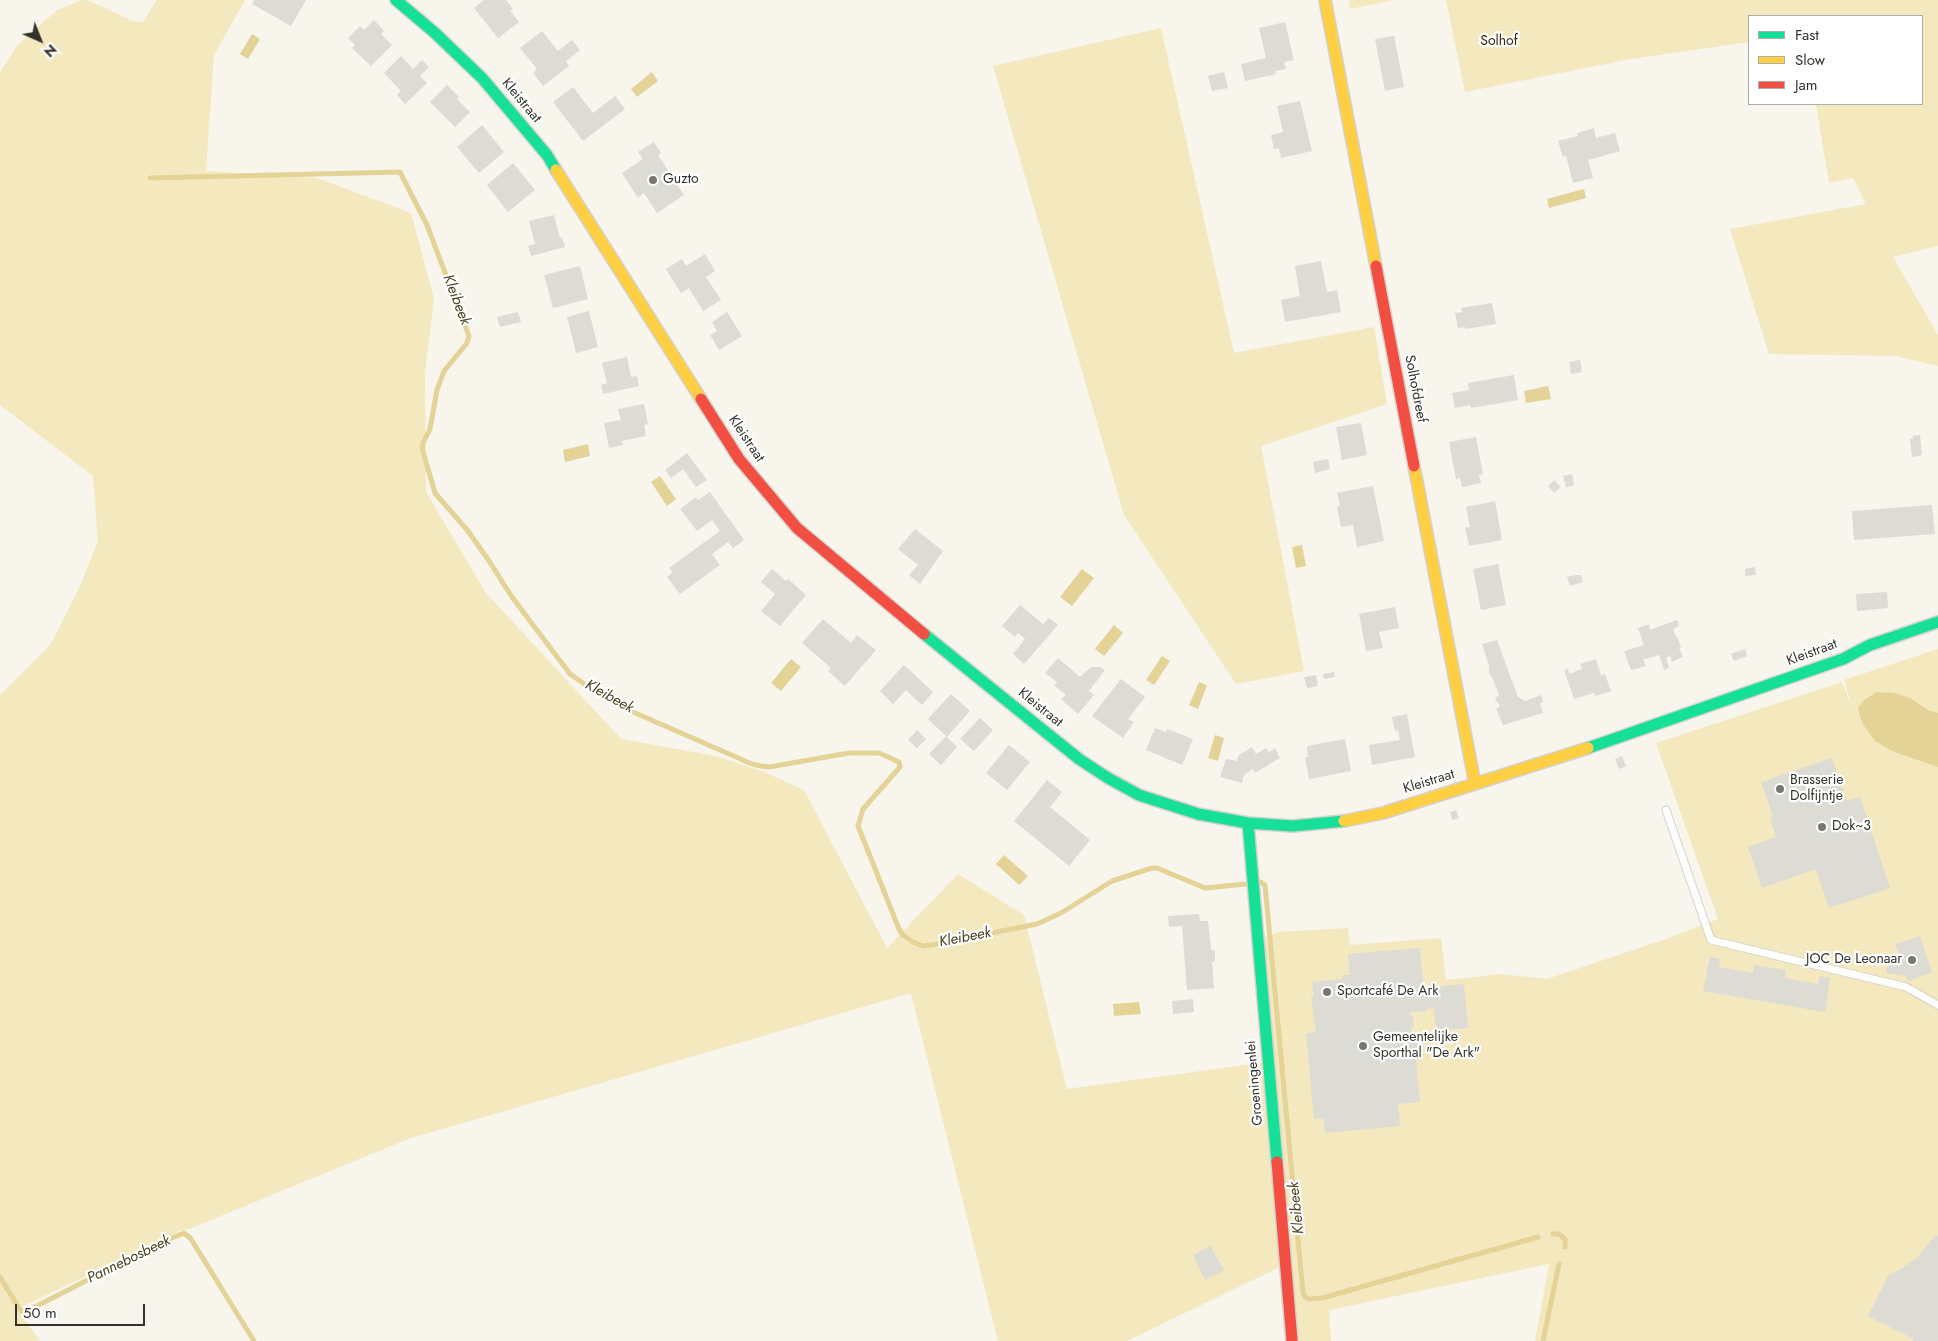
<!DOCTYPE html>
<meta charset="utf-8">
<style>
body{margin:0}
#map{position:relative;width:1938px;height:1341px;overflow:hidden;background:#f7f5ec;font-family:Jost,sans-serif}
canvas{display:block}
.legend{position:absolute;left:1748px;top:15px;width:175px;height:90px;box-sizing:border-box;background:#fff;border:1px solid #aeadab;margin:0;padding:6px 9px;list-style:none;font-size:15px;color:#34322c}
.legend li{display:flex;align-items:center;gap:10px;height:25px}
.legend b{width:25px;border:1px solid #aeadab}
.north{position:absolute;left:15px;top:15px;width:50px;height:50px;-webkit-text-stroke:4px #fff;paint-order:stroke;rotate:136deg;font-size:14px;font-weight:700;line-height:20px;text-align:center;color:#34322c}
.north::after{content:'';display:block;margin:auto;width:18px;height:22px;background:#34322c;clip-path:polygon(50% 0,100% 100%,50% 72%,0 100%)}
.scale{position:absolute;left:15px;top:1304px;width:130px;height:22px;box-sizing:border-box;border:2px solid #34322c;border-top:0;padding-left:6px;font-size:15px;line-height:18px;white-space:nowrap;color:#34322c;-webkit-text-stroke:4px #fff;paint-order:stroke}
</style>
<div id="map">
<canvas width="1938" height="1341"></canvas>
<ul class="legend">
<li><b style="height:6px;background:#16e098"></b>Fast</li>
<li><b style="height:6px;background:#ffcf43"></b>Slow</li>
<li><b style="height:6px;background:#f24e42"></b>Jam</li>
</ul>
<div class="north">N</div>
<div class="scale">50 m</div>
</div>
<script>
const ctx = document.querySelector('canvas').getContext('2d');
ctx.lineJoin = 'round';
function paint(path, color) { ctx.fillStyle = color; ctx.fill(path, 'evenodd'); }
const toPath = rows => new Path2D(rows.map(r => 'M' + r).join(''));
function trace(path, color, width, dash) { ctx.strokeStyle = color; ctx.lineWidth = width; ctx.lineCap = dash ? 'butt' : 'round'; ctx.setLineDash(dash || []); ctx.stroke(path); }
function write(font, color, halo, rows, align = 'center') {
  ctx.font = font + ' Jost,sans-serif'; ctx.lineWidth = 4.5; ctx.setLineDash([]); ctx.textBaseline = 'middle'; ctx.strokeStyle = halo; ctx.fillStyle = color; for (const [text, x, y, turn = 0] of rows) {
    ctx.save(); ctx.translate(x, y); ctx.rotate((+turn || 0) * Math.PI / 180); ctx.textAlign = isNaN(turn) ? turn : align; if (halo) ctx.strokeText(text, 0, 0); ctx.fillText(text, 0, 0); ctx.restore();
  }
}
paint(toPath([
 [82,0,87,0,135,22,143,22,157,0,245,0,214,55,206,171,317,178,411,213,434,299,425,373,426,492,486,593,621,739,715,756,762,771,804,790,887,948,958,874,1024,915,1067,1089,1268,1062,1259,940,1278,932,1348,928,1350,945,1441,938,1446,980,1500,974,1547,979,1663,940,1718,919,1656,743,1842,682,1853,709,1844,680,1938,649,1938,1341,1535,1341,1549,1264,1329,1310,1331,1341,1292,1341,1286,1264,1127,1341,998,1341,911,993,408,1139,189,1229,180,1231,17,1309,40,1341,0,1341,0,695,51,644,80,586,98,541,93,476,0,405,0,72,17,46,57,10],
 [1349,0,1395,0,1350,9],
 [1446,0,1938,0,1938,246,1893,257,1938,335,1938,366,1896,356,1769,354,1730,229,1866,204,1853,178,1829,183,1816,104,1922,104,1922,16,1749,16,1749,42,1631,59,1465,92],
 [1161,28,1234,353,1374,327,1387,404,1261,446,1304,671,1236,684,1124,515,993,66]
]), '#f4e8bf');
paint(toPath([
 [252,34,260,39,248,59,240,54],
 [652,72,658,81,637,97,631,89],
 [1584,189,1586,198,1549,208,1547,199],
 [1548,386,1551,399,1526,403,1524,391],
 [588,444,590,456,565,462,563,450],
 [660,476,676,499,667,506,651,482],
 [1302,545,1306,566,1296,568,1292,547],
 [1082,569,1094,578,1072,606,1060,597],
 [1114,625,1123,633,1104,656,1095,649],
 [1162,656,1170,661,1154,685,1146,680],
 [791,659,801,667,781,691,771,683],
 [1199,682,1207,685,1198,709,1189,705],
 [1877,692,1894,693,1910,698,1928,710,1938,713,1938,767,1892,751,1875,741,1862,723,1858,708,1864,700],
 [1215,735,1224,738,1218,761,1208,758],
 [1004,855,1028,876,1019,885,996,864],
 [1139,1002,1141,1014,1114,1016,1113,1004]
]), '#e3d397');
trace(toPath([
 [150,178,400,172,427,225,469,336,467,343,444,371,437,390,430,429,423,443,422,448,435,493,468,531,489,561,512,597,570,674,593,690,633,712,752,764,761,766,769,767,849,753,879,753,899,762,900,767,863,809,858,826,899,929,903,935,913,942,923,946,932,945,1037,924,1061,913,1112,881,1152,868,1157,868,1205,888,1246,884],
 [1260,882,1265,885,1303,1293,1305,1297,1309,1299,1322,1298,1538,1237],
 [1553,1234,1559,1234,1565,1239,1565,1247],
 [0,1277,21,1311,25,1312,162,1242,184,1233,191,1239,254,1341],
 [1543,1341,1559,1264]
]), '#e3d397', 5);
paint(toPath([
 [254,0,306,0,291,26,252,4],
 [484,0,506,0,513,9,510,11,519,22,498,38,474,8],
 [374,20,384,31,381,34,392,45,371,66,352,48,355,45,348,38,360,26,364,30],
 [1285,22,1294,60,1284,62,1286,69,1275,71,1276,74,1245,81,1241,64,1266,58,1259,28],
 [542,31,558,51,572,40,580,50,566,61,569,66,543,86,533,73,537,69,520,48],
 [1394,36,1404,87,1385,91,1375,39],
 [401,56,413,69,422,60,429,67,420,76,427,83,405,104,397,95,401,91,384,73],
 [1224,72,1228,88,1212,91,1208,76],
 [447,85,459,97,457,99,470,112,455,127,430,102],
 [573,87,593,113,615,96,625,109,583,141,553,102],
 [1300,101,1312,151,1281,158,1279,148,1274,149,1271,135,1283,132,1277,106],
 [482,125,504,152,479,173,457,147],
 [1594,128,1596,138,1615,133,1620,151,1588,160,1593,178,1573,183,1566,156,1563,157,1558,141,1578,136,1577,133],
 [654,142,661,153,658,155,684,195,657,213,644,193,638,198,622,173,643,159,638,152],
 [513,163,535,190,508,212,487,185],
 [554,215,560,238,562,237,565,247,531,256,528,246,535,244,529,221],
 [705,254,715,271,706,277,721,300,703,311,689,288,681,293,666,269,682,259,686,266],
 [1321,261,1327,292,1337,290,1341,312,1285,322,1281,300,1300,296,1295,266],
 [580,266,588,299,553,308,544,275],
 [1492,303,1496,324,1465,329,1465,327,1458,328,1455,313,1462,312,1461,308],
 [589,311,598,347,576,353,567,317],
 [518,312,521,322,500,327,497,317],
 [727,312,742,336,719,350,710,335,717,331,712,322],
 [627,357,631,377,637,376,639,386,603,394,601,385,607,383,602,363],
 [1580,360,1582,372,1571,374,1569,362],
 [1514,375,1518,400,1471,408,1470,405,1455,408,1452,393,1469,390,1468,383],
 [644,404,648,424,644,425,646,436,622,441,623,445,609,448,604,423,621,420,618,409],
 [1361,423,1367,455,1342,460,1336,427],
 [1920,435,1922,455,1912,457,1910,439,1913,439,1913,436],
 [1476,437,1483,474,1479,475,1481,483,1462,487,1460,478,1456,479,1449,442],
 [687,453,707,480,696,487,683,469,671,478,665,470],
 [1328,459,1330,469,1315,473,1313,462],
 [1572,474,1574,486,1566,487,1563,476],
 [1554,480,1561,487,1554,493,1548,486],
 [1373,486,1384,541,1357,547,1353,525,1341,527,1337,507,1340,506,1337,493],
 [710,492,744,540,733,548,728,542,712,554,720,565,680,594,667,577,673,572,669,568,720,531,712,520,697,531,680,509,696,497,698,500],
 [1495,501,1502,540,1469,546,1465,528,1470,527,1466,507],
 [1932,505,1935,534,1854,540,1852,511],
 [915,529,943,551,920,584,909,575,918,565,898,549],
 [1498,564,1506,605,1481,610,1473,569],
 [1755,567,1756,575,1745,576,1745,569],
 [772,569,786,581,788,579,806,595,780,626,761,611,775,594,761,582],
 [1576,575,1581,575,1583,582,1570,586,1567,577],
 [1887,592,1888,608,1857,611,1856,594],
 [1020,605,1043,624,1049,618,1058,625,1024,664,1013,654,1025,639,1018,633,1015,637,1002,626],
 [1395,607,1399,628,1379,632,1383,648,1366,651,1359,614],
 [823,619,851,643,857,635,876,650,845,686,828,671,831,668,802,643],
 [1677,620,1679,626,1673,629,1676,637,1677,636,1681,647,1679,648,1683,657,1672,662,1670,656,1666,658,1669,668,1664,670,1659,655,1649,658,1643,659,1646,666,1631,670,1624,651,1644,645,1638,628,1649,624,1650,630],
 [1497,640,1518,697,1525,701,1541,695,1543,702,1540,703,1543,713,1503,725,1496,709,1500,706,1495,699,1499,695,1493,679,1489,673,1489,666,1482,644],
 [1745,649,1747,656,1734,661,1731,654],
 [1058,658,1080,677,1091,667,1100,667,1105,670,1089,691,1094,695,1078,714,1061,699,1066,695,1054,685,1057,682,1045,673],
 [1596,659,1601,675,1605,674,1611,691,1596,696,1594,693,1574,699,1564,670,1568,669,1569,674,1582,669,1580,664],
 [904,665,933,692,922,705,906,690,893,704,880,691],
 [1334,672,1335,677,1324,679,1323,674],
 [1316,675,1318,686,1307,688,1304,677],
 [1121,679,1145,697,1128,719,1134,722,1123,738,1092,716],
 [951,694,970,711,947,737,928,719],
 [1407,714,1415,757,1372,765,1369,745,1400,740,1398,730,1395,731,1392,717],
 [980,718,993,730,974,751,960,739],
 [1155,728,1166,732,1167,729,1193,739,1182,765,1146,750],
 [917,730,926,739,917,748,908,740],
 [946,736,957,747,941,765,929,754],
 [1345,739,1351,771,1309,779,1305,757,1308,757,1307,746],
 [1009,745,1030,762,1007,790,986,773],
 [1252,747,1256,754,1266,748,1269,752,1275,748,1280,758,1255,773,1253,769,1244,775,1242,783,1220,777,1226,759,1237,761,1238,756],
 [1622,756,1626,766,1619,769,1615,759],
 [1832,758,1847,801,1860,797,1890,888,1829,908,1816,869,1762,888,1748,847,1776,837,1770,818,1773,816,1761,782],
 [1047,780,1062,792,1050,807,1090,840,1069,866,1014,821],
 [1456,810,1459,818,1452,820,1450,812],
 [1199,914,1200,921,1208,921,1211,950,1214,950,1215,953,1215,961,1212,962,1214,988,1187,990,1182,926,1169,927,1168,916],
 [1920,936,1932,972,1908,981,1906,976,1886,973,1889,958,1901,960,1895,944],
 [1420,948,1424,993,1432,992,1432,987,1464,984,1468,1028,1436,1031,1434,1008,1426,1009,1426,1011,1410,1012,1410,1016,1413,1015,1414,1027,1411,1027,1412,1033,1417,1033,1419,1060,1416,1060,1420,1102,1398,1104,1400,1126,1325,1133,1323,1118,1314,1119,1306,1033,1316,1032,1311,997,1314,997,1312,982,1342,979,1342,975,1350,975,1348,954],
 [1710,957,1720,959,1719,967,1753,973,1754,965,1786,970,1785,978,1818,984,1820,976,1830,978,1825,1012,1703,991],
 [1193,999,1194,1012,1173,1014,1172,1001],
 [1936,1235,1938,1236,1938,1341,1913,1341,1914,1339,1868,1316,1888,1276,1906,1266,1918,1257],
 [1210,1246,1224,1270,1205,1280,1193,1255]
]), '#dcdbd4');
const lane = toPath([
 [1666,810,1711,940,1906,987,1938,1005]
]);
const fast = toPath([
 [396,0,435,33,482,78,547,155,556,170],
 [924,634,1079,759,1108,778,1139,795,1198,814,1248,823,1293,826,1344,821],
 [1588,748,1843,659,1870,645,1938,622],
 [1248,823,1277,1162]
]);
const slow = toPath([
 [1325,0,1376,266],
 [556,170,701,399],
 [1414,466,1475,784],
 [1344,821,1383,813,1588,748]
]);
const jam = toPath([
 [1376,266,1414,466],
 [701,399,739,459,797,528,924,634],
 [1277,1162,1292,1341]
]);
trace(lane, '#d4d2cb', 9);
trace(fast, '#d4d2cb', 14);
trace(slow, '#d4d2cb', 14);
trace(jam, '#d4d2cb', 14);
trace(lane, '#fefefc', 7);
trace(fast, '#16e098', 11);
trace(slow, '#ffcf43', 11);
trace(jam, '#f24e42', 11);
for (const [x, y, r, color] of [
 [653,180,5,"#78766f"],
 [1780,789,5,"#78766f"],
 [1822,827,5,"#78766f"],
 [1912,960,5,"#78766f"],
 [1327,992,5,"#78766f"],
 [1363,1046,5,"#78766f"]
]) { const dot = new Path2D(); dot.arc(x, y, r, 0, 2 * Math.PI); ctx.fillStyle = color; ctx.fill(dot); trace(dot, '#fff', 2); }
write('14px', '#342a05', '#fff', [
 ["Solhof",1499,42]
]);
write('14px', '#34322c', '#fff', [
 ["Kleistraat",521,101,50],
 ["Solhofdreef",1415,389,79],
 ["Kleistraat",746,439,56],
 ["Kleistraat",1812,653,-20],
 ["Kleistraat",1040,708,39],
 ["Kleistraat",1429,782,-17],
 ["Groeningenlei",1255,1083,-95]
]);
write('14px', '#34322c', '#fff', [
 ["Guzto",663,180],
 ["Brasserie",1790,781],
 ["Dolfijntje",1790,797],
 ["Dok~3",1832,827],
 ["JOC De Leonaar",1902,960,"right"],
 ["Sportcafé De Ark",1337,992],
 ["Gemeentelijke",1373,1038],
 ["Sporthal \"De Ark\"",1373,1054]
], 'left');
write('italic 15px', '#4c421f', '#fff', [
 ["Kleibeek",456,300,69],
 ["Kleibeek",609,697,29],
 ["Kleibeek",965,938,-11],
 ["Kleibeek",1297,1208,-96],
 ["Pannebosbeek",129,1260,-26]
]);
</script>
